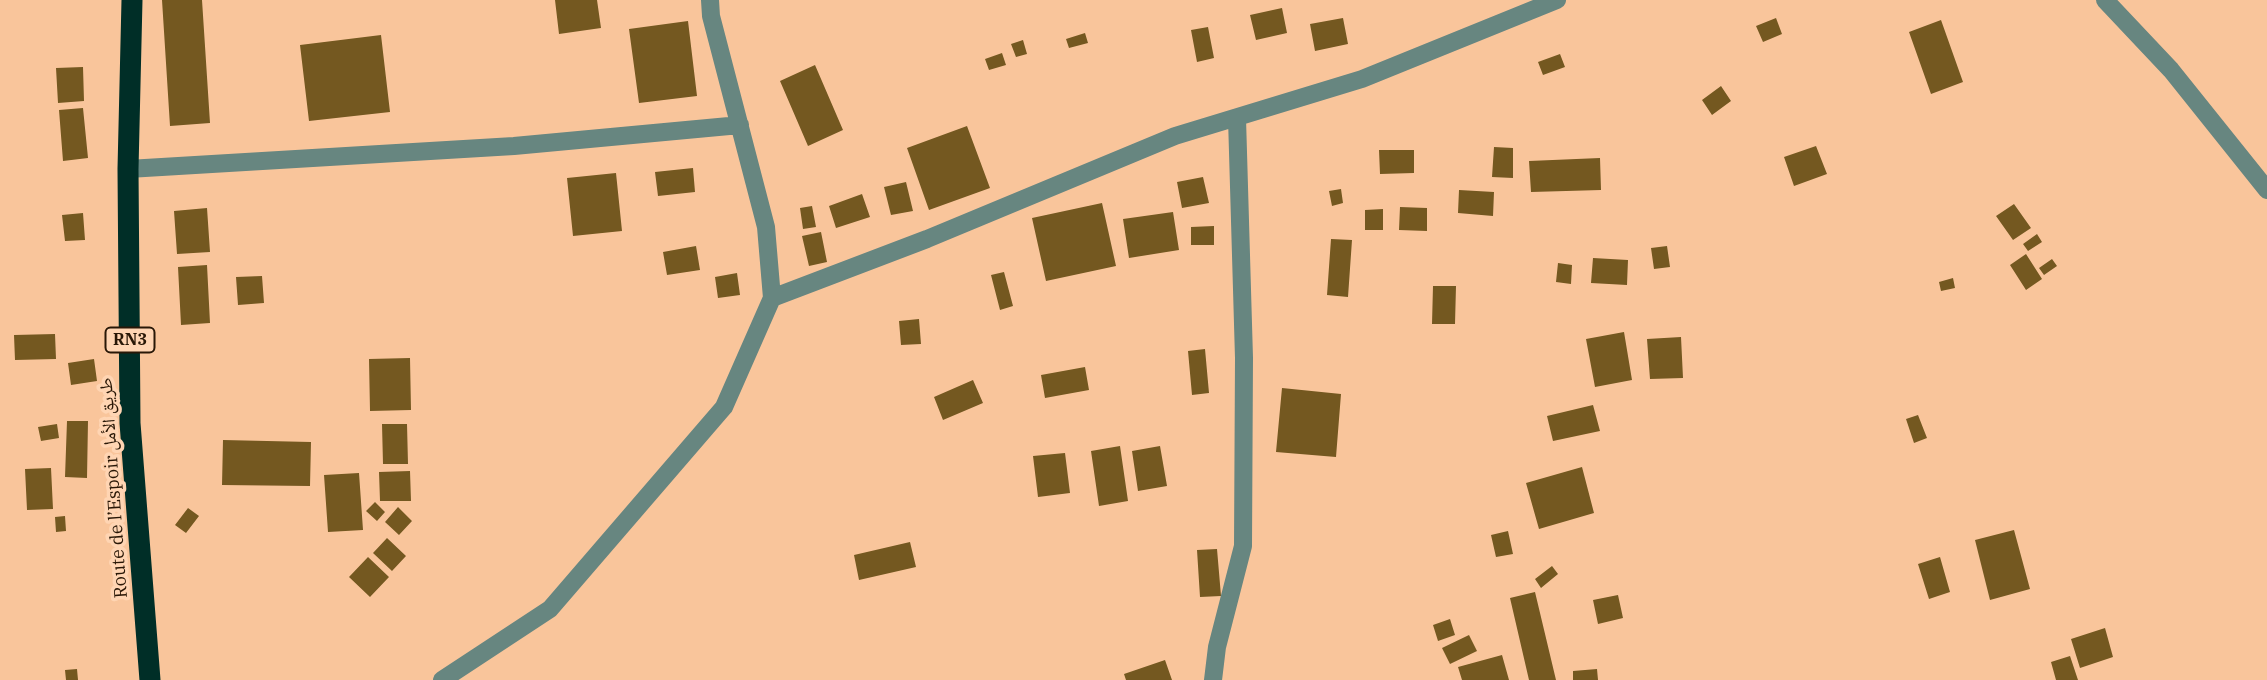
<!DOCTYPE html>
<meta charset="utf-8">
<style>
body{margin:0}
canvas{display:block;background:#f9c59b}
</style>
<canvas width="2267" height="680"></canvas>
<script>
const ctx = document.querySelector('canvas').getContext('2d');
ctx.lineJoin = 'round';
function paint(path, color) { ctx.fillStyle = color; ctx.fill(path, 'evenodd'); }
const toPath = rows => new Path2D(rows.map(r => 'M' + r).join(''));
function trace(path, color, width, dash) { ctx.strokeStyle = color; ctx.lineWidth = width; ctx.lineCap = dash ? 'butt' : 'round'; ctx.setLineDash(dash || []); ctx.stroke(path); }
function write(font, color, halo, rows, align = 'center') {
  ctx.font = font + ' "IBM Plex Serif","Noto Naskh Arabic",serif'; ctx.lineWidth = 7; ctx.setLineDash([]); ctx.textBaseline = 'middle'; ctx.strokeStyle = halo; ctx.fillStyle = color; for (const [text, x, y, turn = 0] of rows) {
    ctx.save(); ctx.translate(x, y); ctx.rotate((+turn || 0) * Math.PI / 180); ctx.textAlign = isNaN(turn) ? turn : align; if (halo) ctx.strokeText(text, 0, 0); ctx.fillText(text, 0, 0); ctx.restore();
  }
}
paint(toPath([
 [162,0,202,0,210,123,170,126],
 [555,0,597,0,601,28,559,34],
 [1282,8,1287,33,1256,40,1250,15],
 [1343,18,1348,44,1315,51,1310,24],
 [1776,18,1782,34,1763,42,1756,26],
 [1941,20,1963,82,1931,94,1909,32],
 [688,21,697,96,639,103,629,29],
 [1208,27,1214,58,1197,62,1191,30],
 [1085,33,1088,43,1069,48,1066,39],
 [381,35,390,112,309,121,300,45],
 [1023,40,1027,54,1016,57,1011,44],
 [1002,53,1006,65,989,70,985,59],
 [1560,54,1565,67,1543,75,1538,62],
 [815,65,843,130,808,146,780,81],
 [83,67,84,101,58,103,56,68],
 [1721,86,1731,101,1712,115,1702,100],
 [83,108,88,158,63,161,59,110],
 [967,126,990,188,929,210,907,148],
 [1816,146,1827,174,1794,186,1784,157],
 [1494,147,1513,148,1513,178,1492,177],
 [1379,150,1414,150,1414,173,1380,174],
 [1600,158,1601,190,1531,192,1529,161],
 [693,168,695,192,658,196,655,172],
 [616,173,622,231,573,236,567,178],
 [1203,177,1209,203,1182,208,1177,182],
 [906,182,913,211,891,215,884,187],
 [1341,189,1343,203,1332,206,1329,191],
 [1459,190,1494,192,1493,216,1458,213],
 [862,194,870,217,836,228,829,206],
 [1102,203,1116,266,1046,281,1032,218],
 [2014,204,2031,228,2013,240,1996,216],
 [812,206,816,227,803,229,800,208],
 [1400,207,1427,208,1427,231,1399,230],
 [207,208,210,252,177,254,174,211],
 [1383,209,1383,230,1365,230,1365,210],
 [1173,212,1179,250,1129,258,1123,219],
 [83,213,85,240,65,241,62,215],
 [1214,226,1214,245,1191,245,1191,227],
 [821,232,827,262,809,266,802,236],
 [2037,234,2042,242,2028,251,2023,244],
 [1331,239,1352,240,1348,297,1327,295],
 [696,246,700,270,667,275,663,252],
 [1667,246,1670,267,1654,269,1651,248],
 [2026,254,2042,279,2026,290,2010,265],
 [1593,258,1628,260,1627,285,1591,283],
 [2052,259,2057,266,2044,275,2039,268],
 [1558,263,1572,265,1571,284,1556,282],
 [207,265,210,323,181,325,178,267],
 [1004,272,1013,306,1000,310,991,275],
 [737,273,740,295,718,298,715,277],
 [262,276,264,303,238,305,236,277],
 [1953,278,1955,288,1941,291,1939,282],
 [1433,286,1456,286,1455,324,1432,324],
 [919,319,921,344,901,345,899,321],
 [1624,332,1632,380,1595,387,1586,339],
 [55,334,56,359,15,360,14,335],
 [1681,337,1683,378,1650,379,1647,339],
 [1205,349,1209,393,1192,395,1188,351],
 [410,358,411,410,370,411,369,359],
 [94,359,97,381,71,385,68,363],
 [1085,367,1089,390,1045,398,1041,375],
 [973,380,983,403,943,420,934,397],
 [1282,388,1341,394,1336,457,1276,452],
 [1593,405,1600,431,1553,441,1547,416],
 [1918,415,1927,438,1914,443,1906,419],
 [67,421,88,421,87,478,65,477],
 [57,424,59,438,41,441,38,427],
 [382,424,407,424,408,464,383,464],
 [223,440,311,442,310,486,222,485],
 [1120,446,1128,501,1099,506,1091,451],
 [1160,446,1167,486,1138,491,1132,451],
 [1065,453,1070,493,1038,497,1033,456],
 [1582,467,1594,513,1539,529,1526,483],
 [51,468,53,509,27,510,25,469],
 [410,471,411,501,380,501,379,472],
 [359,473,363,530,328,532,324,475],
 [375,502,385,512,377,521,366,511],
 [398,507,412,521,399,535,385,522],
 [188,508,199,516,186,533,175,525],
 [65,516,66,531,56,532,55,517],
 [2014,530,2030,589,1990,600,1975,540],
 [1508,531,1513,554,1496,557,1491,535],
 [387,538,406,556,392,571,373,553],
 [910,542,916,567,859,580,854,555],
 [1217,549,1221,596,1200,597,1197,550],
 [368,557,389,577,370,597,349,577],
 [1940,557,1950,592,1929,599,1918,564],
 [1552,566,1558,574,1541,588,1535,579],
 [1535,592,1556,680,1529,680,1510,598],
 [1618,595,1623,618,1598,624,1593,600],
 [1450,619,1455,635,1438,641,1433,625],
 [2105,628,2113,657,2080,668,2071,639],
 [1469,635,1477,651,1450,664,1442,648],
 [1502,655,1509,680,1462,680,1458,667],
 [2070,656,2078,680,2056,680,2051,662],
 [1165,660,1172,680,1126,680,1124,674],
 [77,669,78,680,66,680,65,670],
 [1597,669,1598,680,1573,680,1573,671]
]), '#745820');
trace(toPath([
 [2105,0,2171,70,2267,190],
 [128,169,514,146,740,125],
 [772,298,927,239,1175,136,1362,79,1557,0],
 [442,680,550,609,724,407,772,298,766,227,711,16,710,0],
 [1213,680,1217,647,1243,546,1244,358,1237,118]
]), '#678680', 18);
trace(toPath([
 [132,0,128,169,130,423,150,680]
]), '#002e27', 21);
for (const [x, y, w] of [
 [130,340,49]
]) { const box = new Path2D(); box.roundRect(x - w / 2, y - 12.5, w, 25, 5); ctx.fillStyle = '#ffd5b3'; ctx.fill(box); trace(box, '#291706', 2); }
write('bold 16px', '#291706', null, [
 ["RN3",130,340]
]);
write('18px', '#291706', '#ffd5b3', [
 ["Route de l’Espoir طريق الأمل",114,488,-94]
]);
</script>
